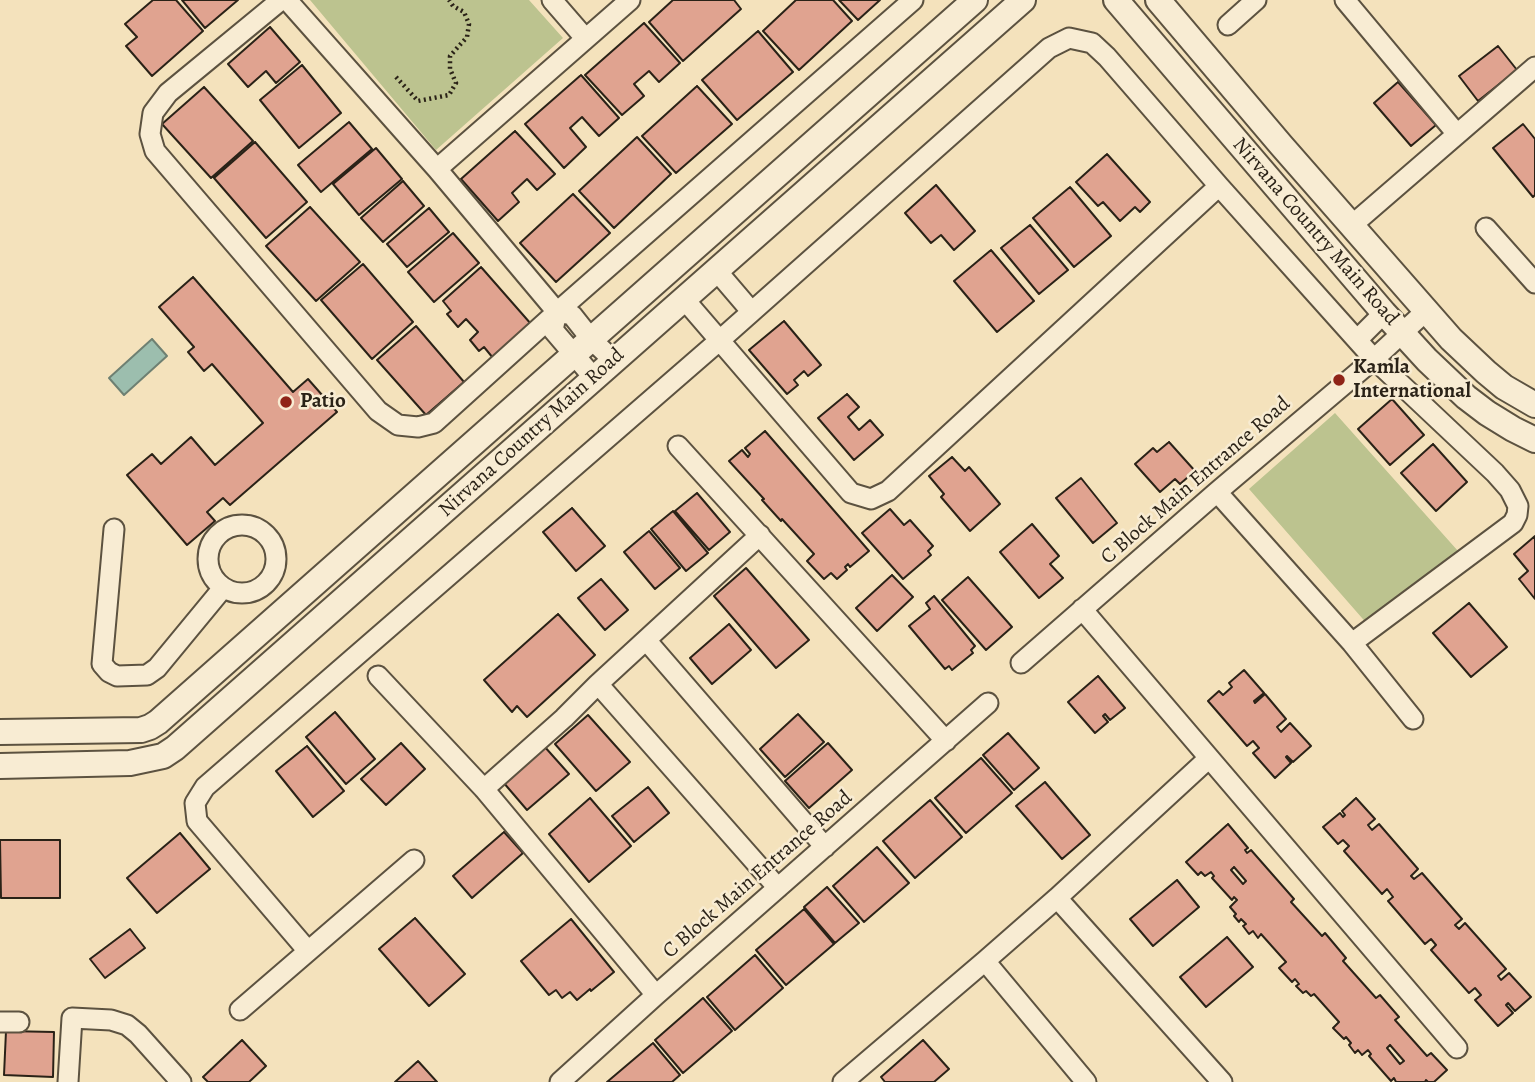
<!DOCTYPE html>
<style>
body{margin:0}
canvas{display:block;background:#f4e2bc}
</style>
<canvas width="1535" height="1082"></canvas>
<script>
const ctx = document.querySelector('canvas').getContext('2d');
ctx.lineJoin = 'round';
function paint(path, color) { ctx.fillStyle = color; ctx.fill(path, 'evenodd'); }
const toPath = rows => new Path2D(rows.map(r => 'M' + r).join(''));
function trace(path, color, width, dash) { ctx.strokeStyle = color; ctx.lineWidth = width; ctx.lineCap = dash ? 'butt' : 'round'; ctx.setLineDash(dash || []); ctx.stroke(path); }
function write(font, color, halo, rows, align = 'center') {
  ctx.font = font + ' Alegreya,serif'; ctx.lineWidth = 5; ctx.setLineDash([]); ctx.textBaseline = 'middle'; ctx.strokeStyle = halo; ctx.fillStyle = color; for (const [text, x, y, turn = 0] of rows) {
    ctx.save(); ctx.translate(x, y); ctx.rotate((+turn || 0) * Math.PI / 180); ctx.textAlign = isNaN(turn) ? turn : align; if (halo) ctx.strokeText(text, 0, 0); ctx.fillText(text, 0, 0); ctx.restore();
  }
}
paint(toPath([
 [310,0,529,0,563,38,436,150],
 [1335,413,1458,551,1369,626,1249,489]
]), '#bcc38f');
const water = toPath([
 [152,339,167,356,124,395,109,378,152,339]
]);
paint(water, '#9cbeae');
trace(water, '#6e8072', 2);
const building = toPath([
 [153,0,176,0,203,31,152,76,126,46,137,37,125,24,153,0],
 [182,0,238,0,205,28,182,0],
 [673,0,734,0,741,9,683,61,649,22,673,0],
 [796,0,833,0,852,21,799,70,763,31,796,0],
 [839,0,880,0,858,20,839,0],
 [644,23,680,63,659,82,649,71,634,84,644,96,622,115,585,75,644,23],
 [270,27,300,62,276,83,266,71,248,87,228,64,270,27],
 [758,31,793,72,737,120,702,80,758,31],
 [1498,46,1517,70,1478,101,1459,76,1498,46],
 [302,65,341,113,299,148,260,100,302,65],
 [581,75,619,118,599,136,582,117,570,128,586,147,564,168,525,124,581,75],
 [1398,82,1436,125,1411,146,1374,103,1398,82],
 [697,86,732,124,676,173,642,136,697,86],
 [204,87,253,141,211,178,162,124,204,87],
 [349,122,372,149,321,192,298,165,349,122],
 [1523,124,1535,139,1535,195,1533,197,1493,148,1523,124],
 [515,131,555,174,537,190,527,179,512,193,519,202,498,221,461,179,515,131],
 [637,137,671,174,614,228,579,191,637,137],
 [255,142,307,202,266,238,214,178,255,142],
 [376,148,402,179,359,215,333,184,376,148],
 [1107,154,1150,202,1140,212,1135,207,1120,221,1103,202,1098,206,1076,182,1107,154],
 [403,181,424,206,383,242,361,218,403,181],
 [936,185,975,231,954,250,941,235,931,243,905,213,936,185],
 [1070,187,1111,236,1074,267,1033,218,1070,187],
 [573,194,610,233,556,282,520,243,573,194],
 [310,207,360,262,316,301,266,246,310,207],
 [429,208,449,232,407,267,387,244,429,208],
 [1030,225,1068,270,1039,294,1001,248,1030,225],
 [453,233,479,263,434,302,408,272,453,233],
 [991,250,1034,301,997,332,954,281,991,250],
 [363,264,413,322,372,359,321,300,363,264],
 [481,267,531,324,493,358,484,347,479,351,470,340,478,332,466,319,458,327,447,314,451,311,443,301,481,267],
 [193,277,293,392,308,379,337,412,230,505,223,498,207,512,215,521,187,545,127,475,152,454,161,464,191,437,215,465,263,423,212,364,204,371,188,352,194,347,159,307,193,277],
 [784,321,821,365,808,376,804,371,794,380,798,385,787,394,749,350,784,321],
 [416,326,464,382,426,415,377,360,416,326],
 [847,394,859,407,848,417,859,430,870,420,883,435,854,460,818,418,847,394],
 [1392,399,1424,435,1390,465,1358,429,1392,399],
 [765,431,869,551,850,567,848,564,845,567,847,570,837,579,831,573,824,579,807,561,814,554,782,519,781,521,762,500,764,499,729,461,742,450,748,457,750,454,745,448,765,431],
 [1169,442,1195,471,1180,484,1175,479,1160,492,1135,464,1153,448,1157,452,1169,442],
 [1433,444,1467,482,1436,511,1401,473,1433,444],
 [952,457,965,471,969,467,1000,504,970,531,941,497,944,494,929,476,952,457],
 [1081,478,1117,523,1093,543,1056,498,1081,478],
 [697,493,730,532,709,550,675,511,697,493],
 [572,508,605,546,576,571,543,532,572,508],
 [890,509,904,525,910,520,933,546,928,551,931,555,903,579,862,533,890,509],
 [673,511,708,553,686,571,651,529,673,511],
 [1032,524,1059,556,1050,564,1063,578,1039,598,1000,552,1032,524],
 [649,531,680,568,655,589,624,552,649,531],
 [1535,536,1535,599,1519,579,1528,571,1514,554,1535,536],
 [746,568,809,640,776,668,714,596,746,568],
 [892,575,913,597,877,631,856,608,892,575],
 [968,577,1012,627,986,650,942,600,968,577],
 [601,579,628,610,605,630,578,598,601,579],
 [934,596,975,646,971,650,973,653,952,670,949,666,945,669,909,626,930,609,926,603,934,596],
 [1469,603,1507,647,1471,677,1433,633,1469,603],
 [558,614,595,655,527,717,517,706,512,712,484,680,558,614],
 [729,624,751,650,712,684,690,658,729,624],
 [1244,670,1264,693,1254,701,1255,703,1265,694,1286,719,1277,727,1281,732,1290,723,1311,746,1293,762,1287,756,1286,757,1291,763,1275,778,1253,753,1259,748,1253,741,1247,746,1208,701,1219,691,1223,695,1232,687,1229,683,1244,670],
 [1098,676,1125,708,1110,720,1105,714,1103,716,1108,722,1095,733,1068,702,1098,676],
 [335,712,375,759,346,784,306,737,335,712],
 [798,714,824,742,785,777,760,749,798,714],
 [588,715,630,762,596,791,555,744,588,715],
 [1008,733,1039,768,1014,790,983,755,1008,733],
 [401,743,425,769,386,805,361,779,401,743],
 [828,743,852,770,809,808,785,781,828,743],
 [307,746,344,791,313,817,276,771,307,746],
 [544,746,569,774,527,810,503,782,544,746],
 [981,758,1012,793,966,833,935,798,981,758],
 [1045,782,1090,835,1062,859,1016,806,1045,782],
 [648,787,669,813,634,842,612,816,648,787],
 [590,798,631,846,589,882,549,834,590,798],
 [1356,798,1375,819,1368,825,1372,830,1379,824,1418,869,1411,876,1414,879,1422,873,1462,919,1455,925,1459,929,1465,923,1506,969,1498,976,1501,980,1509,973,1531,997,1515,1011,1508,1003,1506,1005,1513,1013,1498,1026,1475,1000,1481,995,1475,988,1469,993,1431,950,1436,945,1431,939,1425,944,1388,901,1393,897,1387,889,1382,894,1344,851,1349,846,1343,840,1338,844,1323,827,1340,813,1343,817,1345,815,1342,811,1356,798],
 [930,800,962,837,915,878,883,841,930,800],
 [1228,824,1248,848,1245,850,1247,853,1251,850,1294,899,1291,902,1322,936,1325,933,1346,958,1343,961,1376,998,1380,995,1399,1017,1395,1020,1427,1056,1431,1053,1447,1070,1434,1082,1428,1082,1426,1080,1425,1082,1396,1082,1394,1078,1391,1081,1369,1056,1371,1054,1368,1050,1362,1055,1358,1050,1355,1053,1349,1045,1351,1043,1346,1037,1344,1039,1333,1028,1339,1022,1314,994,1311,996,1306,991,1303,993,1296,986,1299,984,1295,979,1292,982,1279,968,1286,962,1261,934,1258,938,1253,931,1249,934,1243,926,1246,924,1241,919,1239,922,1234,916,1236,914,1230,907,1237,900,1234,897,1232,900,1212,878,1214,876,1211,872,1205,876,1201,872,1198,875,1186,862,1228,824],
 [1234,867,1246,881,1243,884,1231,870,1234,867],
 [1390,1045,1404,1061,1400,1064,1387,1048,1390,1045],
 [504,832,523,853,472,898,453,876,504,832],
 [180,833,210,869,157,913,127,878,180,833],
 [0,840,60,840,60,898,1,898,0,840],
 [877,847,909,883,864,922,833,886,877,847],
 [1177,880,1199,907,1153,946,1130,919,1177,880],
 [827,887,859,923,835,943,804,907,827,887],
 [804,909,834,944,786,985,756,950,804,909],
 [415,918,465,974,429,1006,379,949,415,918],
 [571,919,614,972,591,991,590,989,577,1000,570,992,562,998,556,990,549,995,521,961,571,919],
 [130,929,145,948,105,978,90,959,130,929],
 [1227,937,1253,967,1206,1007,1180,977,1227,937],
 [755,955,783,988,735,1030,707,997,755,955],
 [703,998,732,1031,683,1073,655,1040,703,998],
 [6,1031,54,1032,53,1077,4,1075,6,1031],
 [242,1040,266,1066,249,1082,208,1082,203,1077,242,1040],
 [923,1040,949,1069,934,1082,885,1082,881,1077,923,1040],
 [653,1043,680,1075,672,1082,607,1082,653,1043],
 [418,1061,437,1082,395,1082,418,1061]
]);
paint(building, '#e0a390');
trace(building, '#2a2217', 2);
const minor = toPath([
 [281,0,168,93,153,113,150,134,155,151,378,411,398,425,418,427,434,423,557,312,913,0],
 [287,0,437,169,557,312,572,315,591,339,614,361],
 [552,0,585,38],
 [1345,0,1457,134],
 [1228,25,1256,0],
 [437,169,630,0],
 [1351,226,1535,67],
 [1486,228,1535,283],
 [716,270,751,311],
 [684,299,851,493,871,499,888,491,1219,186],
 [557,312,553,330,594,378],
 [1358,339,1384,313],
 [678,446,946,741],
 [1217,492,1352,643,1413,719],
 '208 559a34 34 0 1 1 68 0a34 34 0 1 1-68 0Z',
 [114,529,102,664,109,672,117,676,147,675,157,668,223,588],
 [1082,609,1457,1048],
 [646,640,825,847],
 [1021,663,1217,492,1374,359,1426,311],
 [378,676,484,789,656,995],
 [598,684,778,888],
 [484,789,564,718,598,684,760,535],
 [1057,898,1222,1082],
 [308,951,197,821,195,803,205,787,720,340,1049,48,1069,38,1092,43,1107,57,1219,186,1374,359,1495,473,1510,490,1518,506,1517,515,1513,523,1352,643],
 [985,961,1086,1082],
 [240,1010,414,860],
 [0,1022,19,1022],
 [68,1082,72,1018,111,1020,127,1025,138,1034,181,1082],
 [560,1082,656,995,988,703],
 [843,1082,985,961,1057,898,1208,759]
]);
const tertiary = toPath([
 [1116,0,1384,313,1427,360,1466,397,1487,413,1513,429,1535,440],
 [1158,0,1281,145,1451,339,1486,372,1504,387,1535,405],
 [0,732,141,730,150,727,158,722,975,0],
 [0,766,130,763,163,756,175,748,1023,0]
]);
trace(minor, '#5c5240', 23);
trace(tertiary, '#5c5240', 28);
trace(toPath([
 [396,77,418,101,449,95,456,83,450,69,450,56,467,37,469,24,464,12,453,6,449,0]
]), '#2a2217', 4.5, [2, 3.5]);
trace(minor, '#f8ecd3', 19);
trace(tertiary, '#f8ecd3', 24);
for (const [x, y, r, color] of [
 [1339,380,7,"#8f2418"],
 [286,402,7,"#8f2418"]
]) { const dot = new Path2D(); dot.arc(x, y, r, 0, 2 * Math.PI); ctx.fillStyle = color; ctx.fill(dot); trace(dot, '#f8ecd3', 2.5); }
write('21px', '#2a2217', '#f8ecd3', [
 ["Nirvana Country Main Road",1315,232,49],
 ["Nirvana Country Main Road",532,433,-42],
 ["C Block Main Entrance Road",1196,481,-41],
 ["C Block Main Entrance Road",758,875,-41]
]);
write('bold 21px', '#2a2217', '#f8ecd3', [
 ["Kamla",1353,368],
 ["International",1353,392],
 ["Patio",300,402]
], 'left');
</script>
